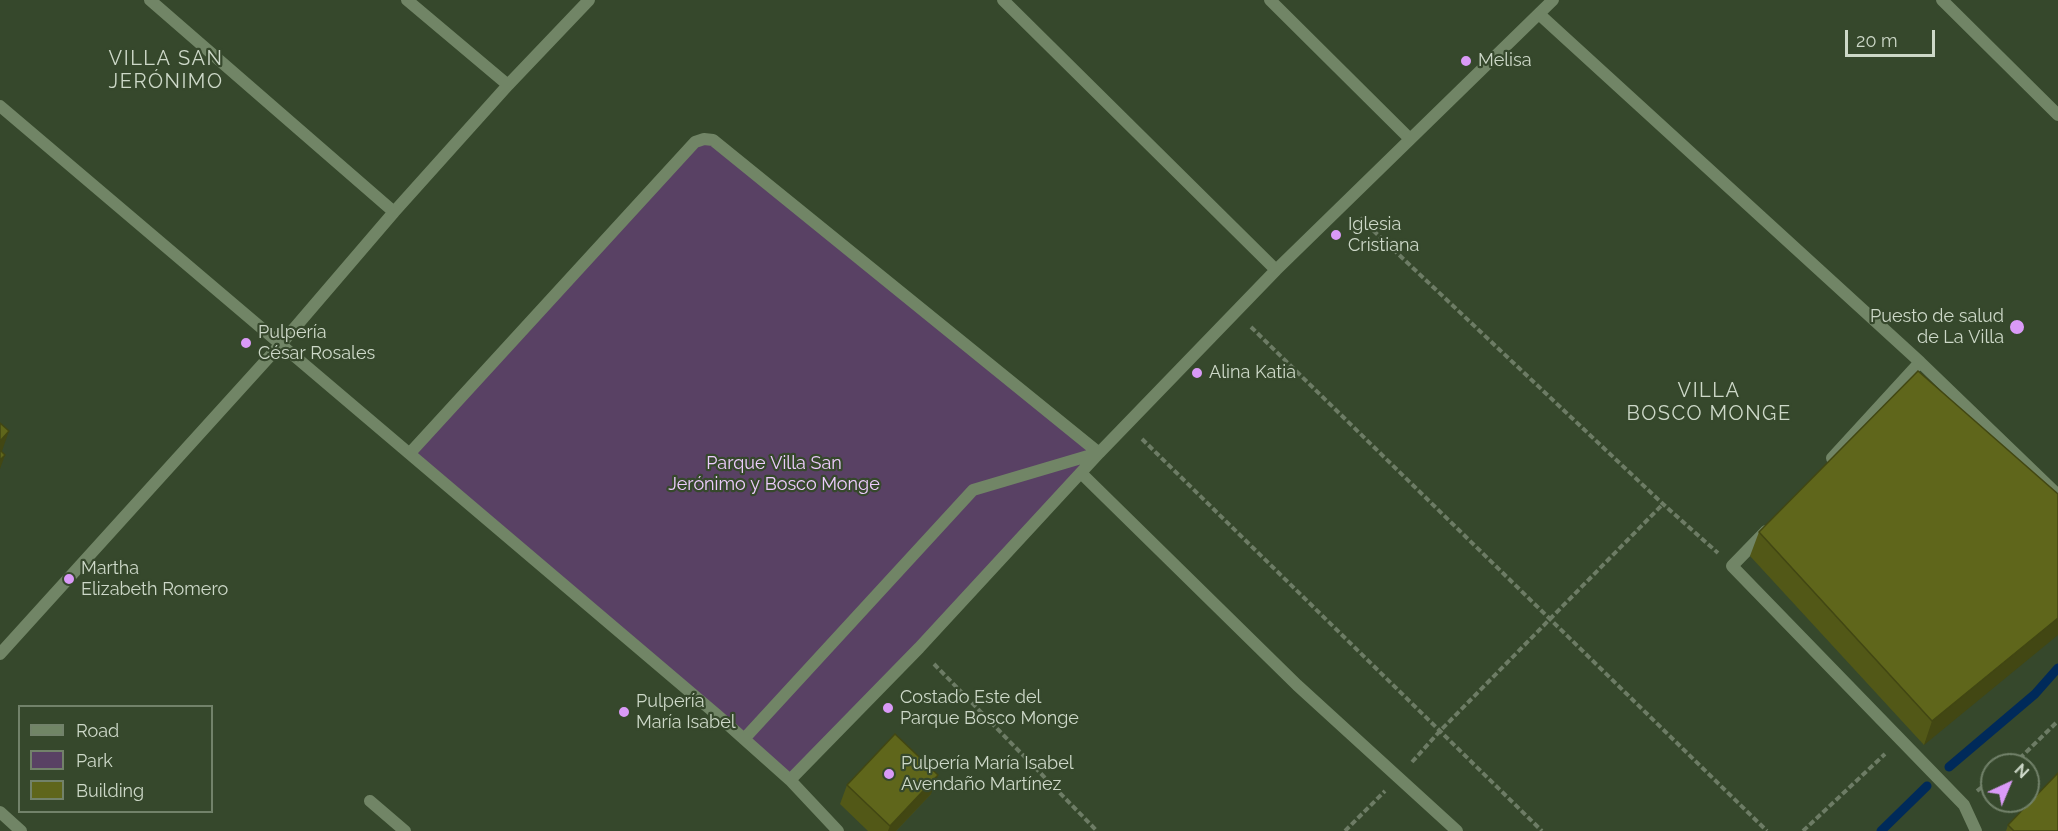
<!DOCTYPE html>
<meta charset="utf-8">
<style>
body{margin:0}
#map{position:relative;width:2058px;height:831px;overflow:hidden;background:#36482c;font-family:Raleway,sans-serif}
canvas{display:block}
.legend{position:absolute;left:18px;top:705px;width:195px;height:108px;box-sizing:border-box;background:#36482c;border:2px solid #72826a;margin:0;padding:8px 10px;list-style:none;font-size:18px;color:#cdd8c8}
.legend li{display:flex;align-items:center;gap:12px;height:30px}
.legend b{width:30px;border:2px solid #72826a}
.north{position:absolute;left:1980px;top:753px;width:60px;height:60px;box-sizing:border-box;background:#36482c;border:2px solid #72826a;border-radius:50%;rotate:44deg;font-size:16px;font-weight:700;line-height:24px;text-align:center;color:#cdd8c8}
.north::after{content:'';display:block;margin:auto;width:21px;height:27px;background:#da9af7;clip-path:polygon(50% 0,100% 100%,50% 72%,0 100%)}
.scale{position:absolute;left:1845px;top:30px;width:90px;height:27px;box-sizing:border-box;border:3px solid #cdd8c8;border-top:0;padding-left:8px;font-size:18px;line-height:21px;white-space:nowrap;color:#cdd8c8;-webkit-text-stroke:4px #36482c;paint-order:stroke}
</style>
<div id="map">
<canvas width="2058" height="831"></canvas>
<ul class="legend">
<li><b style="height:8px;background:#718566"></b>Road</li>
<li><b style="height:16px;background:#594164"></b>Park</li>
<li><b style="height:16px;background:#5f661b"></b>Building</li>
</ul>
<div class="north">N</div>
<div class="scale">20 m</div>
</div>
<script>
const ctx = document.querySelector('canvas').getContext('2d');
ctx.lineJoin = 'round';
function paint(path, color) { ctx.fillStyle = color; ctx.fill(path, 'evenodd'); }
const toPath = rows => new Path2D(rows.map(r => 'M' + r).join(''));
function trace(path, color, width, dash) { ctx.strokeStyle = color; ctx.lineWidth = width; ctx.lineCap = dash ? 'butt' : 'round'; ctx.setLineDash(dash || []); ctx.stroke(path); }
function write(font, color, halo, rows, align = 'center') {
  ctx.font = font + ' Raleway,sans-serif'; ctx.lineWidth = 4.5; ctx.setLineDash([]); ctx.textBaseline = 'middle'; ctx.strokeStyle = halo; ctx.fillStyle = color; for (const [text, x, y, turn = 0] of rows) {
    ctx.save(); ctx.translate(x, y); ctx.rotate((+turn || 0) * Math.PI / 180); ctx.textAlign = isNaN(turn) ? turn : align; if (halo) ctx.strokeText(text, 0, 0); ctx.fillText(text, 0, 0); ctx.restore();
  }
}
paint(toPath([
 [704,139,1099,453,790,780,410,453]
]), '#594164');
trace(toPath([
 [1949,767,2035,694,2058,668],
 [1881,831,1927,786]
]), '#002a5a', 9);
trace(toPath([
 [1360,218,1663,504,1718,553],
 [1251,327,1767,831],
 [1142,439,1542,831],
 [934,664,1097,831],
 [1412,762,1440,731,1663,504],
 [2013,765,2058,721],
 [1977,791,1992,779],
 [1345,831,1385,791],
 [1803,831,1885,754]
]), '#6d7c65', 4, [6, 3]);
trace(toPath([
 [150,0,394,212],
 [407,0,508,85],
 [1003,0,1276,270],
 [1270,0,1410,139],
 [1942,0,2058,115],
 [1539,14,1920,362,2058,495],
 [0,106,716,714,790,780,838,831],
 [410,453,695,142,704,139,713,140,1099,453],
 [1832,458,1920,362],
 [1082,474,1297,685,1457,831],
 [1766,531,1732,566,1964,805,1976,831],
 [0,654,280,345,394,212,508,85,589,0],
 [744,739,973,490,1098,453],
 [790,780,919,648,1099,453,1276,270,1553,0],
 [370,801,405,831],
 [0,812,21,831]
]), '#718566', 12);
paint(toPath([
 [2058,494,1924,745,1750,556,1759,532],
 [847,785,931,794,896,831,868,831,840,804],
 [2008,825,2058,831,2006,831]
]), '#525817');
paint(toPath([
 [9,431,2,451,0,453,0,441],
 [5,455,0,469,0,460],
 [2058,618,2058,635,1924,745,1932,721],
 [938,775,931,794,896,831,888,831,890,826]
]), '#424713');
const building = toPath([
 [1918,371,2058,494,2058,618,1932,721,1759,532,1918,371],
 [0,423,9,431,0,441,0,423],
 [0,450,5,455,0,460,0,450],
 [895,734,938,775,890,826,847,785,895,734],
 [2058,773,2058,831,2014,831,2008,825,2058,773]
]);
paint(building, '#5f661b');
trace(building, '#424713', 1.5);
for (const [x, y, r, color] of [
 [1466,61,6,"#da9af7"],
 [1336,235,6,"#da9af7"],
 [2017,327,8,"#da9af7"],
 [246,343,6,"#da9af7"],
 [1197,373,6,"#da9af7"],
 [69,579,6,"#da9af7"],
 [888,708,6,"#da9af7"],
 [624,712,6,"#da9af7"],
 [889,774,6,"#da9af7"]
]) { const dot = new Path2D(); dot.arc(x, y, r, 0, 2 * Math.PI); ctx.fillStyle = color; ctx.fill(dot); trace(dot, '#36482c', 2); }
write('18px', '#cdd8c8', '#36482c', [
 ["Melisa",1478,61],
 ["Iglesia",1348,225],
 ["Cristiana",1348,246],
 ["Puesto de salud",2004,317,"right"],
 ["de La Villa",2004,338,"right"],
 ["Pulpería",258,333],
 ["César Rosales",258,354],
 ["Alina Katia",1209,373],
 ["Martha",81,569],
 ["Elizabeth Romero",81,590],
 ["Costado Este del",900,698],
 ["Parque Bosco Monge",900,719],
 ["Pulpería",636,702],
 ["María Isabel",636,723],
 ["Pulpería María Isabel",901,764],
 ["Avendaño Martínez",901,785]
], 'left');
write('18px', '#edccfd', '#36482c', [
 ["Parque Villa San",774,464],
 ["Jerónimo y Bosco Monge",774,485]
]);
ctx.letterSpacing = '1.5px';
write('20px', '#cdd8c8', '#36482c', [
 ["VILLA SAN",166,59],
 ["JERÓNIMO",166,82],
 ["VILLA",1709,391],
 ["BOSCO MONGE",1709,414]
]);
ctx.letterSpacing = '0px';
</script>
